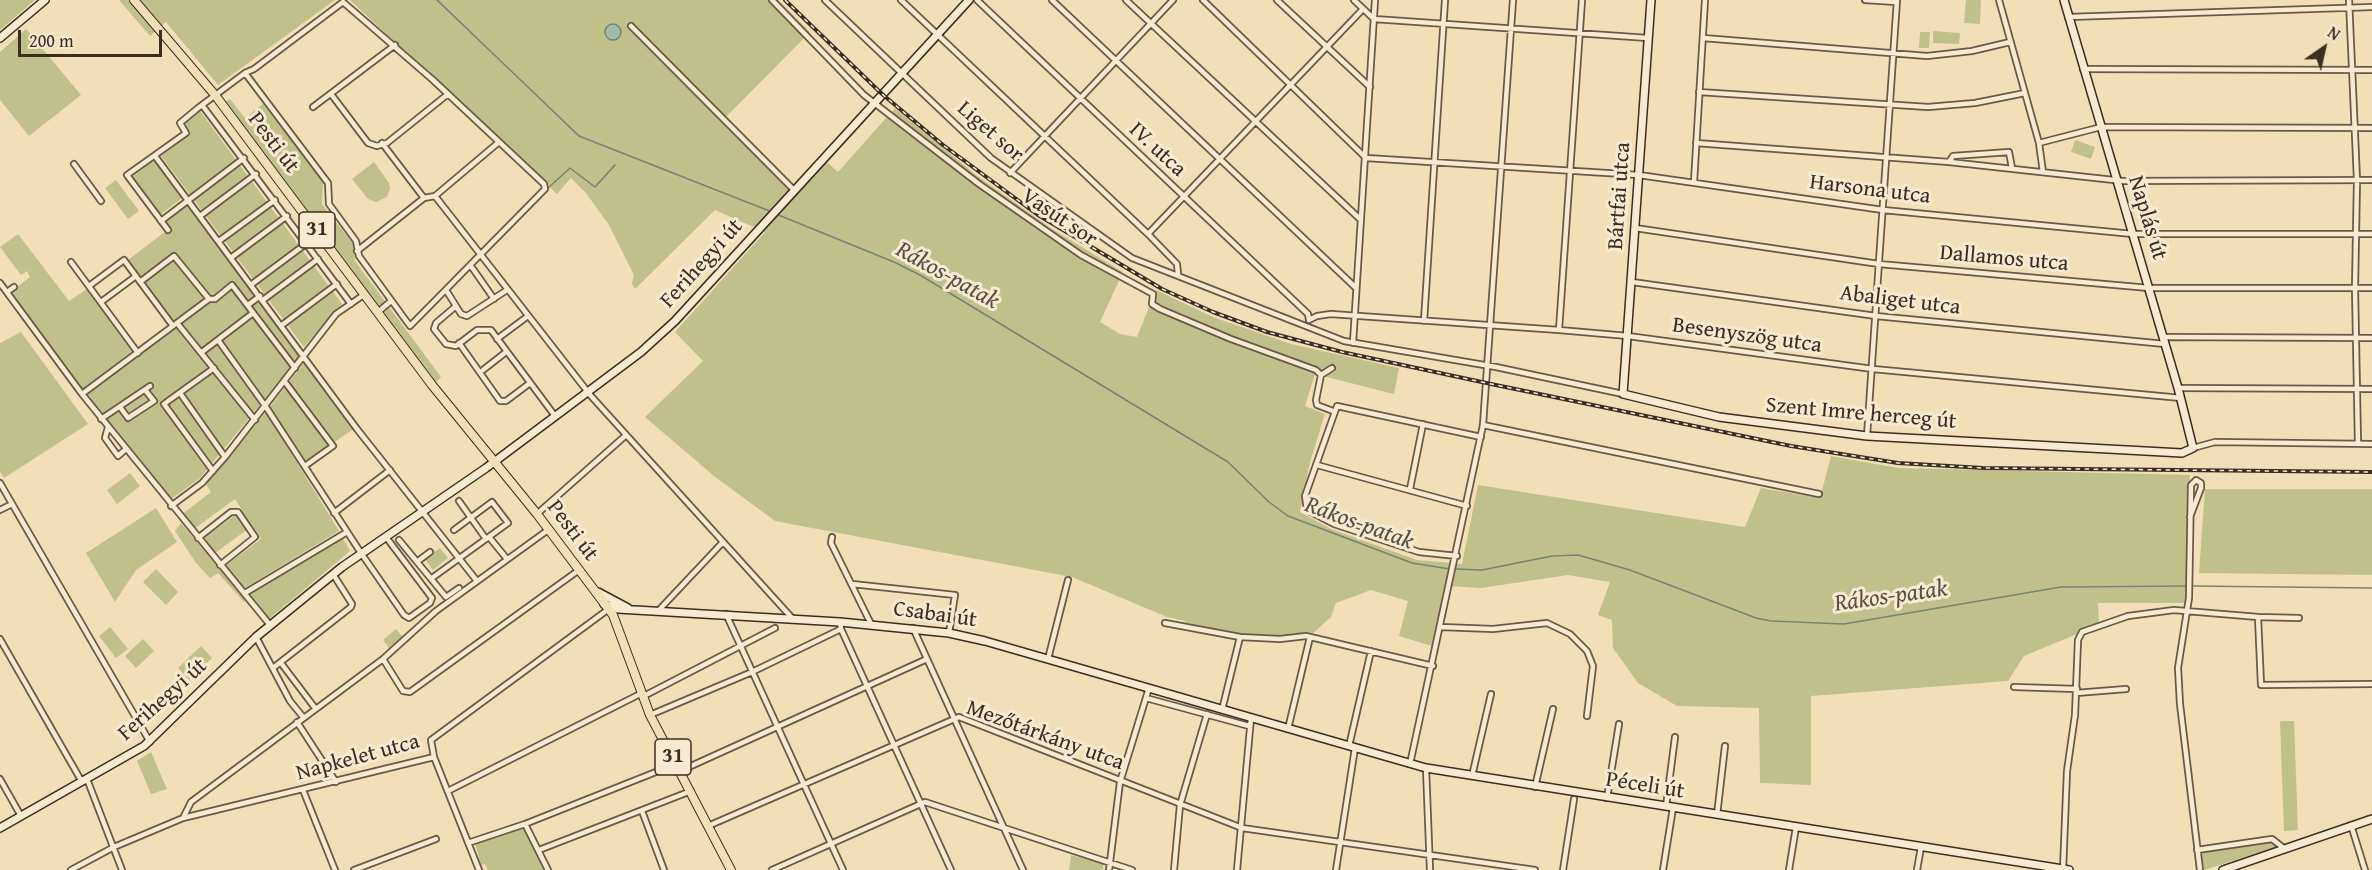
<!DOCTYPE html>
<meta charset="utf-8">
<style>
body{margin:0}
#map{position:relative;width:2372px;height:870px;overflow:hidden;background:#f2dfb8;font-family:"Gentium Book Plus",serif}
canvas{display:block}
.north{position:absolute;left:2294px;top:18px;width:60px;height:60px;-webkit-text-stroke:4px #f7ead1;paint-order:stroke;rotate:34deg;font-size:16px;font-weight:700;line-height:24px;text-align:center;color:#3c2c24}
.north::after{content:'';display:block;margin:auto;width:21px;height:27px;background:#3c2c24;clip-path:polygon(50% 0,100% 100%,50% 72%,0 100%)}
.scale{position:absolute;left:18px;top:30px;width:144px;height:27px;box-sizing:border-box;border:3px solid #3c2c24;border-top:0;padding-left:8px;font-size:18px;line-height:21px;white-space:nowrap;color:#3c2c24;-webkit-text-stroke:4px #f7ead1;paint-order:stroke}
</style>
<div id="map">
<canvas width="2372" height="870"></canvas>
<div class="north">N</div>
<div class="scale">200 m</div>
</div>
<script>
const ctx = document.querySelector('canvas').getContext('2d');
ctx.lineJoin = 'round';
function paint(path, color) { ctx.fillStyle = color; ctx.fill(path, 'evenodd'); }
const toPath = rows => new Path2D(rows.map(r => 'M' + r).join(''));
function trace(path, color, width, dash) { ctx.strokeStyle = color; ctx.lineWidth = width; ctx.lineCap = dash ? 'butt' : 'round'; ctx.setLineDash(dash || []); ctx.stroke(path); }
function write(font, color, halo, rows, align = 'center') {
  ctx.font = font + ' "Gentium Book Plus",serif'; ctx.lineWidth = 6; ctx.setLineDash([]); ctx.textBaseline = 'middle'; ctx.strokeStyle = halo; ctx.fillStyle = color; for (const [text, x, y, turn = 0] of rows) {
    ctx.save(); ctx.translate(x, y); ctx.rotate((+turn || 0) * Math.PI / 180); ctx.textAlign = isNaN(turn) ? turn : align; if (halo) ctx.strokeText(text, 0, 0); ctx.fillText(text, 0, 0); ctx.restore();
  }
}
paint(toPath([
 [0,0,35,0,0,30],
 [119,0,335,0,218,85,166,22,150,36],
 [350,0,778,0,810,32,722,121,790,188,820,156,838,172,895,108,976,175,1052,229,1123,272,1100,322,1120,334,1137,337,1156,290,1213,317,1291,344,1399,368,1394,394,1315,374,1305,406,1325,414,1310,462,1300,512,1331,529,1417,560,1462,564,1478,485,1745,527,1761,488,1820,498,1831,456,1898,468,2190,475,2186,603,2098,603,2099,625,2024,656,2008,681,1811,696,1811,785,1760,783,1759,708,1677,706,1638,683,1613,648,1612,620,1598,615,1610,582,1568,575,1481,588,1448,586,1435,647,1399,636,1408,601,1371,590,1336,603,1331,617,1313,633,1280,638,1241,636,1185,625,1185,621,1167,617,1072,577,775,521,714,476,645,417,703,361,675,332,765,232,715,210,635,289,632,283,634,275,609,225,586,193,571,178,557,194],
 [1966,0,1981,0,1980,24,1964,23],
 [26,29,81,95,29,136,0,100,0,52],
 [1933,31,1960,33,1959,44,1933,43],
 [1920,32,1930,32,1929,48,1919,48],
 [230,99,245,118,263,104,323,182,322,204,354,245,355,261,441,377,436,382,225,102],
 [200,111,342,304,304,347,161,156,190,134,183,124],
 [2075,140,2095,147,2091,159,2071,152],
 [154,160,182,198,160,215,132,177],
 [374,162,389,183,390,189,387,197,376,202,368,199,352,179],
 [116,180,139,211,128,219,105,188],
 [188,204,299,353,299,357,200,478,170,500,86,395,176,327,128,260,170,228,164,221],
 [18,234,69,301,87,289,132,351,82,390,11,292,30,277,27,271,21,275,0,247],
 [21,332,88,424,4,478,0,472,0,343],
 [306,360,355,428,305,462,269,408],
 [266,412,339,531,243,589,225,566,261,539,252,526,214,554,202,540,242,510,235,499,194,529,181,515,211,492,205,483],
 [130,473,140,486,117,504,107,490],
 [2205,489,2372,489,2372,575,2199,573],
 [156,508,177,542,136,570,115,602,86,553],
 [181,523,246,601,244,602,218,573,210,578,196,563,175,531],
 [343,538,350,551,269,619,249,593],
 [440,548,448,558,433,570,425,559],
 [156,569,178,592,166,605,143,582],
 [110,627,128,649,116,658,99,636],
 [396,629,403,637,389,648,383,640],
 [143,639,154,651,136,668,125,656],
 [201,646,212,658,189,680,178,668],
 [2280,721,2294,721,2298,830,2284,831],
 [151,752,167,789,151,794,137,761],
 [524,827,545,870,488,870,485,864,481,865,475,843],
 [2272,841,2279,846,2204,870,2201,852],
 [1071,855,1103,864,1103,870,1069,870]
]), '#c0c08b');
const water = toPath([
 '605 32a8 8 0 1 1 16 0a8 8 0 1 1-16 0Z'
]);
paint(water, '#9cbdaa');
trace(water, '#768374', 1.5);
trace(toPath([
 [437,0,579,136,772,212],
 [548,188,570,168,595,187,615,165],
 [776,214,894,262,920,275,1228,462,1269,502,1288,516,1412,563,1450,569],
 [1455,569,1482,570,1552,556,1578,555,1630,570,1756,618,1771,621,1844,624,2061,587,2187,586],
 [2192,586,2372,588]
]), '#768374', 1.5);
const street = toPath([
 [772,0,864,95,979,184,1081,255,1153,294,1152,304,1160,309,1231,339,1316,370,1321,375,1316,400,1317,405,1333,411],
 [825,0,991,158,1132,258,1344,341,1496,367,1623,394],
 [901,0,1148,234,1177,264,1178,274],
 [977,0,1308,314,1309,320],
 [1052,0,1355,287],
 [1126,0,1360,219],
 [1203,0,1366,158,1639,175,1883,210,2133,234,2372,234],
 [1277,0,1370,87],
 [1354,0,1374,19,1648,38],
 [1865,0,1896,2],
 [1999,0,2039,143,2043,172],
 [2349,0,2357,180,2355,288,2358,444],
 [2068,17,2372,7],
 [631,26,794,190],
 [1703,38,1927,56,1972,51,2010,42],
 [2083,69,2372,70],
 [1699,92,1928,107,1975,103,2025,93],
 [331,94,368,143,377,146,387,143,448,94],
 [202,105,351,304],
 [313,107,395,45],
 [382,143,424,198],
 [1696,143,1949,162,2123,181,2372,180],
 [2039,143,2101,127,2372,128],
 [155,156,357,429,477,581],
 [1949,162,1953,156,2009,152,2012,168],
 [74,164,101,201],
 [1010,173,1173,0],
 [1694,182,1705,0],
 [435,196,591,396,792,618],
 [200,216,256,174],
 [161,221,244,158],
 [1635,228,1879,264,2149,288,2372,288],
 [168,230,127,175,186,133,180,123,198,108,245,73,254,69,343,2,433,80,544,184,545,189,410,326,359,256,356,241,329,204,328,183,245,73],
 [1148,234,1363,9],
 [219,241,275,200],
 [357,251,424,198,435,196,499,142],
 [232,257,287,216],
 [71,262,138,353],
 [471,266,494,299],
 [140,282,174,256,209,299],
 [1632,282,1876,316,2165,344],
 [0,283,82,394,270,625],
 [252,284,307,243],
 [89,286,124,260,173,326],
 [446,290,461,314,467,316,507,290],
 [7,292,14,287],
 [263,300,318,259],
 [101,302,136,276],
 [248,305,260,296],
 [456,306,436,323,434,329,446,344,456,346,477,330,491,330,555,416],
 [378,312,391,301],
 [1309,320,1317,316,1331,314,1559,330,1628,336,1873,369,2181,398],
 [1424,321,1445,0],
 [177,323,255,420],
 [282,325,337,284],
 [1559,330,1582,0],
 [2163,337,2372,338],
 [497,339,528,316],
 [218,340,266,407,361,553,404,615,409,618,430,603,432,598,386,537],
 [459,343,500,401,506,401,530,383],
 [1353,343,1375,0],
 [202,352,253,313],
 [483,370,506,352],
 [1321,375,1332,368],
 [285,382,333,446,305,466],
 [2178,388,2372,389],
 [180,393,225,457],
 [82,394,209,299,215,299,232,285,295,368],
 [120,407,128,418,154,401,145,390],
 [101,419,150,386],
 [1483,425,1819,494],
 [108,427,105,438,118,456,126,449],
 [1867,436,1897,0],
 [2193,448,2215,442,2372,444],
 [1317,465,1467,506],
 [213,471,164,404,214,368],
 [0,483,150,742],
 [1410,489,1423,424],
 [459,501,486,539],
 [171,506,202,483,225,457,336,314,365,294],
 [0,510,12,504],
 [334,513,390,470],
 [537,514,625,436],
 [2190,517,2201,488,2201,483,2196,480,2191,485,2189,598,2178,668,2180,704,2200,870],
 [489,537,507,559],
 [832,537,831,543,871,624],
 [198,538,231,512,238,512,255,537,220,565],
 [399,540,446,597,459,588],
 [1457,556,1419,552,1334,524,1307,510,1305,496,1337,406,1481,437],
 [418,561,430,552],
 [432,578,508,523,492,502,454,530],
 [852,584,955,595,949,633],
 [245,593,347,532],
 [659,610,723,542],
 [726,614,843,870],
 [2258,617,2261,685,2372,684],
 [840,622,841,629,951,870],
 [1165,623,1240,637,1280,639,1306,636,1433,666],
 [1441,627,1493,629,1547,623,1570,634,1587,651,1593,666,1587,716],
 [913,628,1023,870],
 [256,637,290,701,303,717],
 [0,639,82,782],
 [383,659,403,691,410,692,579,570],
 [1048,659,1068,580],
 [281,663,315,708],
 [273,668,351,607,352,604,333,574],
 [2014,687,2077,689],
 [2076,693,2126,689],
 [642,697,775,628],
 [1146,698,1249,726],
 [1222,710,1240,637],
 [650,715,752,672,841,629],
 [297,722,336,782],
 [1288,729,1310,637],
 [1349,746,1371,651],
 [1410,764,1483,425,1513,0],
 [1426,768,1430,870],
 [680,771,927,659],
 [1472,776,1491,694],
 [0,779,21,816],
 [87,779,122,870],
 [1535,787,1553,709],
 [303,790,335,870],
 [448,791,640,694],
 [1607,798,1619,724],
 [1666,807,1675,737],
 [642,811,664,870],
 [1717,815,1725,746],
 [183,818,191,802,383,659,436,611,548,530],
 [525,824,548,870],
 [2351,825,2365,870],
 [708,826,959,717,1242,828,1535,870],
 [468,843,525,824,676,764],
 [539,850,691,791],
 [2197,850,2272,839,2285,849],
 [71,870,114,847,183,818,434,757],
 [354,870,436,839],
 [479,870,434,757,431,740,606,611],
 [772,870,925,802,1132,870],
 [1109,870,1120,782,1149,688],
 [1174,870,1180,805,1207,714],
 [1237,870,1251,718],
 [1336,870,1355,748],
 [1563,870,1574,799],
 [1663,870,1673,808],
 [1789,870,1796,827],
 [1917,870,1921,847],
 [2063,870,2067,771,2075,715,2078,640,2082,632,2128,616,2174,610,2258,617,2299,618]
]);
const secondary = toPath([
 [1651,0,1623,394,1719,417,1867,436,2182,453,2193,448,2178,388,2064,0],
 [0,38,45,0],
 [598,592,628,608],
 [604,604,618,609,840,622,949,633,985,641,1426,768,2069,870],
 [0,828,144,746,256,637,342,567,486,468,641,352,675,321,969,0],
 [2223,870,2372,819]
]);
const primary = toPath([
 [134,0,215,95,432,385,537,514,613,615,650,715,731,870]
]);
trace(street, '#6a5949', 8);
trace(secondary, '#3c2c24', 10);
trace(primary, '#3c2c24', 10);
trace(street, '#f7ead1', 4.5);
trace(secondary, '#f7ead1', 7);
trace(primary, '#f2dfb8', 8);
const rail = toPath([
 [785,0,882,94,943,145,1038,215,1162,289,1213,312,1267,332,1342,352,1491,384,1791,446,1898,463,1983,468,2372,472]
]);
trace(rail, '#3c2c24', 4);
trace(rail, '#f7ead1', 1.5, [4.5]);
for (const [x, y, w] of [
 [317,230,36],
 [673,757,36]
]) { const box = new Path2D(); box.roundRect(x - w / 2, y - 18, w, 36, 4.5); ctx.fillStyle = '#f7ead1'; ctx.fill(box); trace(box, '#3c2c24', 1.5); }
write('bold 21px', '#3c2c24', null, [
 ["31",317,230],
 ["31",673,757]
]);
write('22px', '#3c2c24', '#f7ead1', [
 ["Liget sor",990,132,41],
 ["Pesti út",273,143,53],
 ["IV. utca",1157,150,43],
 ["Harsona utca",1870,190,7],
 ["Bártfai utca",1620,196,-86],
 ["Vasút sor",1059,218,34],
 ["Naplás út",2147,218,73],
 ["Dallamos utca",2004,259,5],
 ["Ferihegyi út",702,264,-48],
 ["Abaliget utca",1900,301,7],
 ["Besenyszög utca",1747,336,8],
 ["Szent Imre herceg út",1861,414,5],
 ["Pesti út",572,531,53],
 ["Csabai út",935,615,8],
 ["Ferihegyi út",163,700,-42],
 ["Mezőtárkány utca",1045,736,20],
 ["Napkelet utca",358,758,-15],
 ["Péceli út",1645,786,9]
]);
write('italic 24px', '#545046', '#f7ead1', [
 ["Rákos-patak",947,276,29],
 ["Rákos-patak",1359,524,20],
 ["Rákos-patak",1891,597,-8]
]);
</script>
